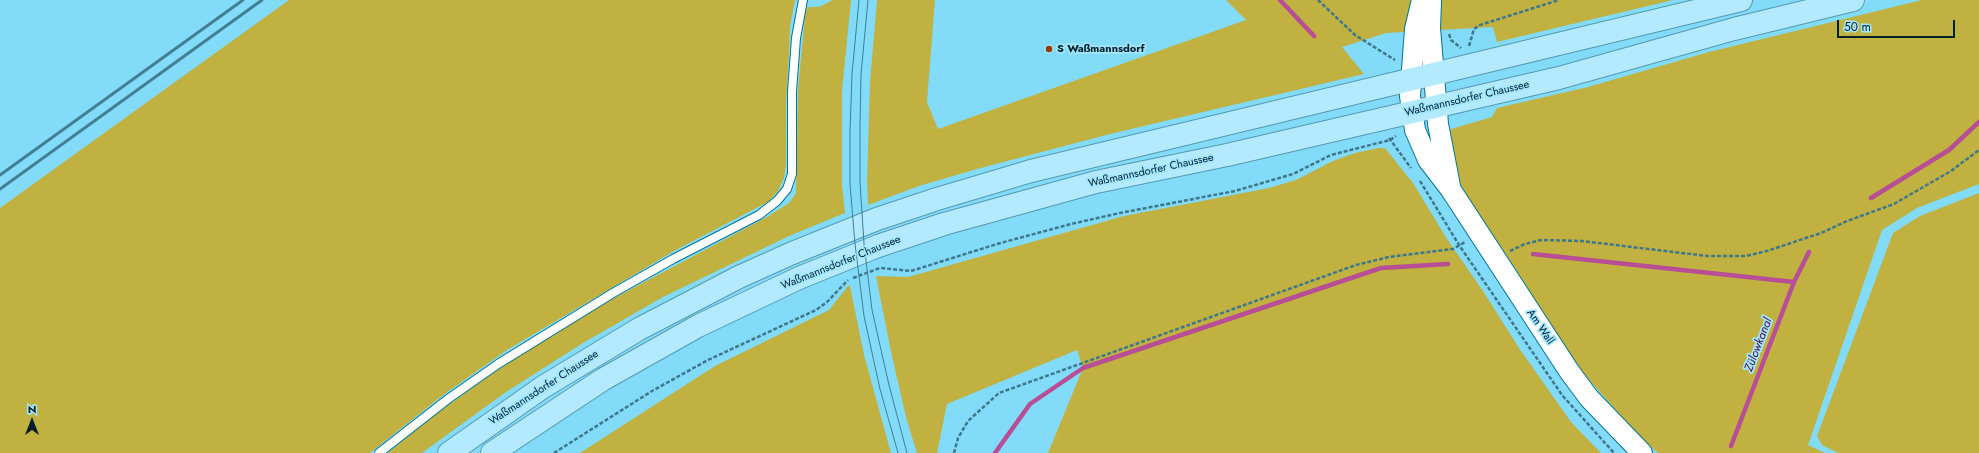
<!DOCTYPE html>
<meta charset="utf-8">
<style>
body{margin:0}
#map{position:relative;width:1979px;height:453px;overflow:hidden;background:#82dbf9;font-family:Jost,sans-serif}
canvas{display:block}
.north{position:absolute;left:12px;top:401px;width:40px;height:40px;-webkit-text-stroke:3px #a1e6fe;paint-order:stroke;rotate:0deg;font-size:11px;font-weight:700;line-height:16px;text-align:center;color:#021e27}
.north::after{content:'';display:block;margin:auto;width:14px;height:18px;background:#021e27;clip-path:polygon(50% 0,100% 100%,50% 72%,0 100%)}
.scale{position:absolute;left:1837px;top:20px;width:118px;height:18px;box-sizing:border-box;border:2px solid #021e27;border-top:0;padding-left:5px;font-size:12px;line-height:14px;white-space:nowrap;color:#021e27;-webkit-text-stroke:3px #a1e6fe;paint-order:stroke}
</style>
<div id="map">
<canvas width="1979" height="453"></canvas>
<div class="north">N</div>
<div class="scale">50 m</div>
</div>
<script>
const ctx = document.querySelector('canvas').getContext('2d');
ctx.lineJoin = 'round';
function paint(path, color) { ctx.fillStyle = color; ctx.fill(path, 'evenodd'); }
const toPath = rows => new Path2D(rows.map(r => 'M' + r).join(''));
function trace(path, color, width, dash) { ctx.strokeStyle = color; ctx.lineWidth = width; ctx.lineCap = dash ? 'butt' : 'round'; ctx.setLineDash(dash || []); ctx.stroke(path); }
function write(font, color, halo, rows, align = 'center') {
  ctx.font = font + ' Jost,sans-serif'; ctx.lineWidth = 3.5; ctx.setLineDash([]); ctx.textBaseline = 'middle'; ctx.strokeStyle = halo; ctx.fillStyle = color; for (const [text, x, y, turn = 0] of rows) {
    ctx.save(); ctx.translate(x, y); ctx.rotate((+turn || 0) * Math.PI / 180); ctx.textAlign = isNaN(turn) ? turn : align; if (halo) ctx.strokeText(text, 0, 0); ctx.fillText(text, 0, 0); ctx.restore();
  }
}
paint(toPath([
 [289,0,795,0,790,26,789,51,786,102,786,165,784,178,778,191,768,202,674,251,507,350,443,395,370,453,0,453,0,208],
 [833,0,851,0,842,91,842,185,845,213,789,236,663,297,583,343,506,392,422,453,388,453,421,425,490,375,536,345,603,304,767,217,789,203,796,193,798,91,805,14,808,7,819,7],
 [877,0,935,0,927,102,938,129,1246,20,1226,0,1673,0,1497,42,1493,27,1386,33,1342,47,1364,74,1110,134,977,169,919,186,868,205,867,181,870,82],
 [1922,0,1979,0,1979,184,1917,208,1882,230,1808,445,1825,453,1658,453,1639,436,1576,365,1515,268,1477,214,1456,175,1449,138,1451,129,1492,117,1497,108,1588,87,1709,52],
 [1378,148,1385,148,1413,183,1447,239,1483,291,1519,348,1571,422,1601,453,1048,453,1083,368,1077,350,947,404,937,453,917,453,906,417,892,356,876,276,908,277,1124,216,1269,188,1296,180,1333,161,1355,153],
 [1979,193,1979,453,1838,453,1822,445,1817,436,1893,233,1920,216],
 [848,286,850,286,864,355,891,453,580,453,715,366,829,310]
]), '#c0b140');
trace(toPath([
 [1280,0,1314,36],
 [1871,198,1949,150,1979,122],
 [1533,254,1794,282],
 [1731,446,1794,282,1809,252],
 [995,453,1030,404,1083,368,1381,268,1448,264]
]), '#b84e96', 4.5);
const service = toPath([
 [379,453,448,399,498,364,613,293,673,259,759,215,777,201,787,189,792,174,792,92,796,38,803,0]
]);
const tertiary = toPath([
 [1422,0,1415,29,1410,96,1415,130,1428,160,1451,190,1569,371,1589,398,1642,453],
 [1431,2,1430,28,1438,124,1450,186]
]);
const primary = toPath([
 [449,453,543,387,639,329,739,277,790,254,877,219,937,199,1031,171,1741,0],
 [492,453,602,380,698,326,799,278,878,246,944,224,1096,182,1227,155,1559,78,1734,29,1853,0]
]);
trace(service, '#00748f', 10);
trace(tertiary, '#00748f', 22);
trace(primary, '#559ab1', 24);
trace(toPath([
 [1318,0,1355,35,1395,60],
 [1449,34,1451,40,1461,48],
 [1469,46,1474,29,1480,25,1559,0],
 [1389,138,1411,168],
 [1420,181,1459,245,1562,395,1614,453],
 [1510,251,1525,244,1541,240,1582,241,1707,256,1746,256,1767,251,1821,233,1847,221,1894,204,1951,171,1979,150],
 [853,278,880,268,911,271,997,244,1071,224,1120,213,1235,191,1293,174,1331,155,1390,140,1396,136],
 [554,453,652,391,708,360,816,310,827,302,848,280],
 [954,453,958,438,968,421,999,393,1356,265,1389,257,1453,249,1465,242]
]), '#3f788b', 2.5, [4, 2]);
trace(service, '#fff', 8);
trace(tertiary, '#fff', 20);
trace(primary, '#b4eafd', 22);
trace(toPath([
 [859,0,852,74,850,132,850,184,855,244,864,316,880,389,898,453],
 [868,0,861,74,860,124,860,182,864,244,872,310,889,385,907,453]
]), '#437e92', 1);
trace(toPath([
 [0,175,243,0],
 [0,189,262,0]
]), '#437e92', 3);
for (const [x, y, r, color] of [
 [1049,49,4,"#9b3700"]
]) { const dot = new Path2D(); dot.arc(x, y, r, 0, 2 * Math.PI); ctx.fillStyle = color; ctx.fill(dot); trace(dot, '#a1e6fe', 1.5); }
write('bold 11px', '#021e27', '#a1e6fe', [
 ["S Waßmannsdorf",1057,49]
], 'left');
write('11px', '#021e27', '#a1e6fe', [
 ["Waßmannsdorfer Chaussee",1467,99,-13],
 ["Waßmannsdorfer Chaussee",1151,171,-12],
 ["Waßmannsdorfer Chaussee",841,263,-22],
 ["Am Wall",1540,327,56],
 ["Waßmannsdorfer Chaussee",544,388,-33]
]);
write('italic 12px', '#4e083b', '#a1e6fe', [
 ["Zülowkanal",1759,345,-69]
]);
</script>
